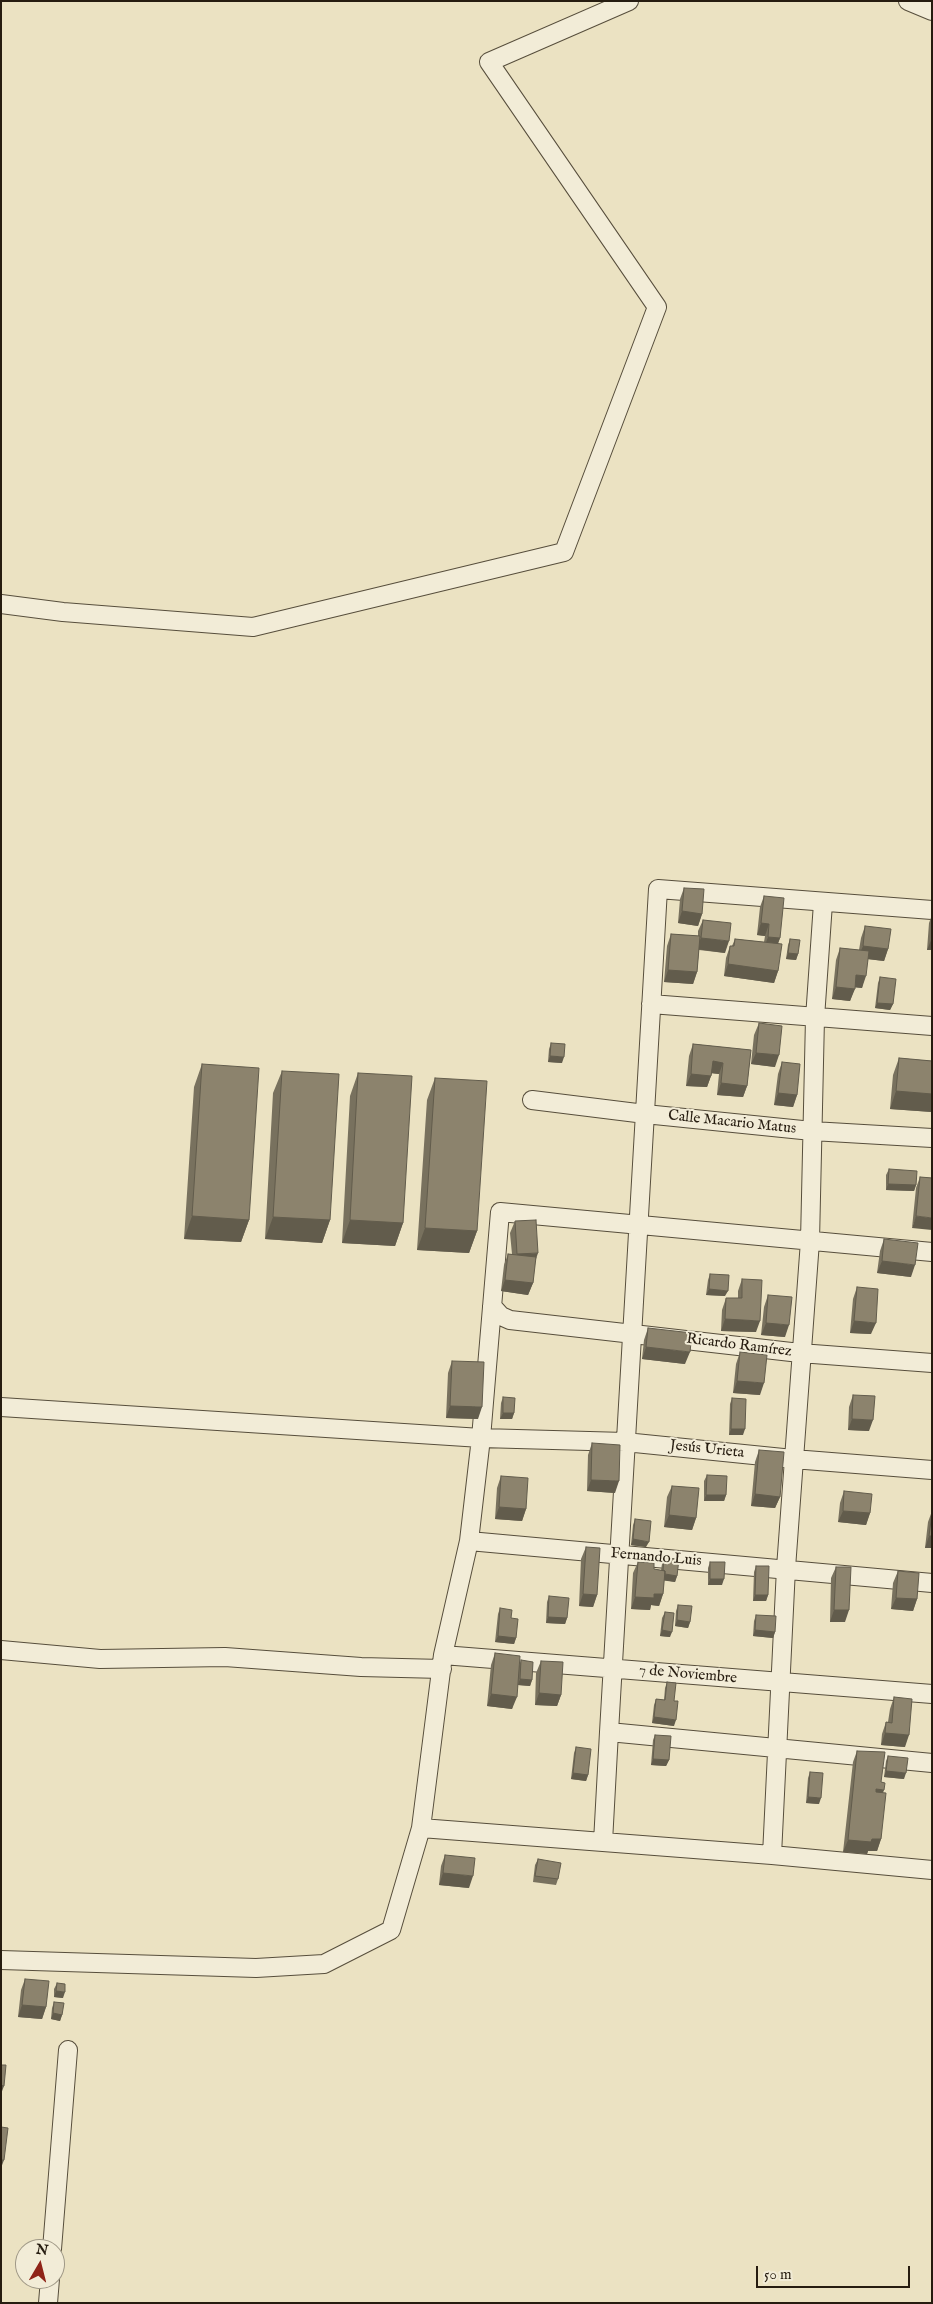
<!DOCTYPE html>
<meta charset="utf-8">
<style>
body{margin:0}
#map{position:relative;width:933px;height:2304px;overflow:hidden;background:#ebe2c2;font-family:"IM FELL English",serif}
canvas{display:block}
.frame{position:absolute;inset:0;border:2px solid #261c10;pointer-events:none}
.north{position:absolute;left:15px;top:2239px;width:50px;height:50px;box-sizing:border-box;background:#f2ecd7;border:1px solid #a09987;border-radius:50%;rotate:8deg;font-size:14px;font-weight:700;line-height:20px;text-align:center;color:#261c10}
.north::after{content:'';display:block;margin:auto;width:18px;height:22px;background:#8f2418;clip-path:polygon(50% 0,100% 100%,50% 72%,0 100%)}
.scale{position:absolute;left:756px;top:2266px;width:154px;height:22px;box-sizing:border-box;border:2px solid #261c10;border-top:0;padding-left:6px;font-size:15px;line-height:18px;white-space:nowrap;color:#261c10;-webkit-text-stroke:4px #f2ecd7;paint-order:stroke}
</style>
<div id="map">
<canvas width="933" height="2304"></canvas>
<div class="frame"></div>
<div class="north">N</div>
<div class="scale">50 m</div>
</div>
<script>
const ctx = document.querySelector('canvas').getContext('2d');
ctx.lineJoin = 'round';
const toPath = rows => new Path2D(rows.map(r => 'M' + r).join(''));
function trace(path, color, width, dash) { ctx.strokeStyle = color; ctx.lineWidth = width; ctx.lineCap = dash ? 'butt' : 'round'; ctx.setLineDash(dash || []); ctx.stroke(path); }
function paint(path, color) { ctx.fillStyle = color; ctx.fill(path, 'evenodd'); }
function write(font, color, halo, rows, align = 'center') {
  ctx.font = font + ' "IM FELL English",serif'; ctx.lineWidth = 4; ctx.setLineDash([]); ctx.textBaseline = 'middle'; ctx.strokeStyle = halo; ctx.fillStyle = color; for (const [text, x, y, turn = 0] of rows) {
    ctx.save(); ctx.translate(x, y); ctx.rotate((+turn || 0) * Math.PI / 180); ctx.textAlign = isNaN(turn) ? turn : align; if (halo) ctx.strokeText(text, 0, 0); ctx.fillText(text, 0, 0); ctx.restore();
  }
}
const street = toPath([
 [908,1,932,11],
 [1,604,63,612,253,627,564,552,657,307,489,62,629,1],
 [651,1004,932,1026],
 [532,1100,645,1114,812,1131,932,1138],
 [492,1306,501,1316,510,1320,800,1353,932,1363],
 [1,1407,481,1438,625,1442,793,1459,932,1470],
 [469,1541,932,1583],
 [1,1650,100,1659,225,1657,361,1667,442,1669],
 [443,1655,932,1694],
 [609,1732,658,889,932,910],
 [421,1828,772,1855,932,1870],
 [603,1842,609,1732,932,1763],
 [772,1855,786,1568,810,1241,815,1018,823,903],
 [1,1960,256,1968,324,1964,391,1930,421,1828,443,1655,469,1541,481,1438,500,1212,932,1252],
 [52,2249,68,2050],
 [48,2303,50,2279]
]);
trace(street, '#574e3c', 20);
trace(street, '#f2ecd7', 18);
paint(toPath([
 [684,888,702,914,698,926,678,923,680,899],
 [764,896,780,938,778,944,778,971,774,983,724,976,726,958,730,946,732,946,735,939,764,942,765,936,757,935,760,907],
 [932,915,932,950,927,950,929,923],
 [703,920,725,953,699,950,697,972,693,984,664,982,667,946,671,934,698,936,698,931],
 [865,926,888,949,884,961,868,959,862,988,855,987,850,1001,832,999,836,960,840,948,859,950,861,938],
 [790,939,798,954,796,960,786,959,788,945],
 [880,977,893,1004,890,1010,875,1008,878,983],
 [759,1023,775,1067,751,1064,754,1035],
 [551,1043,562,1063,548,1062,549,1049],
 [693,1044,751,1050,747,1086,743,1097,717,1095,719,1074,712,1073,707,1087,686,1086,689,1056],
 [899,1058,932,1061,932,1112,890,1109,893,1075],
 [782,1062,797,1095,793,1107,774,1105,778,1074],
 [202,1064,249,1220,241,1242,184,1239,194,1087],
 [282,1071,330,1220,322,1243,265,1239,273,1093],
 [358,1073,403,1223,395,1246,342,1243,350,1096],
 [435,1078,477,1231,469,1253,417,1250,427,1100],
 [889,1169,916,1185,914,1191,886,1190,886,1175],
 [920,1177,932,1178,912,1228,916,1188],
 [515,1221,535,1261,533,1283,528,1295,501,1291,504,1265,508,1254,512,1254,510,1233],
 [884,1239,911,1277,877,1273,880,1251],
 [710,1274,725,1296,706,1295,708,1280],
 [742,1279,756,1332,721,1331,722,1310,726,1298,738,1298,738,1291],
 [857,1287,871,1334,850,1333,853,1299],
 [768,1295,785,1337,761,1335,764,1307],
 [648,1328,685,1364,642,1359,644,1340],
 [740,1352,760,1395,733,1393,736,1364],
 [452,1361,478,1419,446,1418,448,1373],
 [853,1395,869,1431,848,1430,849,1407],
 [503,1397,514,1413,512,1419,500,1419,501,1403],
 [732,1398,743,1435,729,1435,730,1404],
 [592,1443,615,1493,587,1491,588,1455],
 [759,1450,780,1497,775,1508,751,1506,755,1462],
 [707,1475,726,1495,724,1501,704,1501,704,1481],
 [501,1476,526,1509,522,1521,495,1519,497,1488],
 [672,1486,696,1518,692,1530,664,1527,667,1497],
 [844,1491,870,1513,866,1525,838,1522,840,1503],
 [932,1511,932,1548,925,1548,928,1522],
 [635,1519,646,1547,631,1545,633,1525],
 [586,1547,597,1595,593,1607,579,1606,581,1559],
 [664,1558,677,1576,675,1582,664,1580,663,1594,659,1606,651,1605,650,1610,631,1609,633,1573,638,1562,654,1569,661,1570,662,1564],
 [710,1562,722,1585,708,1585,708,1568],
 [756,1566,768,1595,766,1601,753,1601,754,1572],
 [836,1567,845,1622,830,1622,831,1578],
 [898,1571,917,1599,913,1611,891,1609,893,1583],
 [549,1596,567,1618,565,1624,546,1623,547,1602],
 [678,1605,690,1622,688,1628,675,1626,676,1611],
 [500,1608,516,1638,514,1644,495,1642,498,1614],
 [665,1612,670,1637,660,1636,662,1618],
 [756,1615,775,1632,773,1638,753,1636,754,1621],
 [495,1653,519,1666,521,1660,532,1680,530,1686,518,1685,512,1709,487,1706,491,1665],
 [541,1661,561,1695,557,1706,535,1705,536,1673],
 [667,1682,674,1701,674,1726,652,1723,654,1705,656,1699,664,1700,665,1688],
 [894,1697,905,1747,881,1745,882,1734,886,1722,888,1722,890,1709],
 [655,1735,669,1760,666,1766,651,1765,653,1740],
 [576,1747,588,1775,586,1781,571,1779,574,1753],
 [857,1751,881,1782,883,1793,881,1839,877,1851,868,1851,867,1854,843,1852,853,1762],
 [888,1756,904,1779,884,1777,886,1761],
 [810,1772,819,1804,806,1803,808,1778],
 [445,1855,469,1888,439,1885,441,1866],
 [538,1859,558,1879,556,1885,533,1882,535,1865],
 [25,1979,46,2007,42,2019,18,2017,21,1990],
 [57,1983,63,1998,54,1997,54,1989],
 [54,2002,62,2015,60,2021,51,2019,52,2008]
]), '#78715e');
paint(toPath([
 [682,911,702,914,698,926,678,923],
 [761,923,769,924,765,936,757,935],
 [768,937,780,938,775,950,764,948],
 [701,938,729,941,725,953,696,949],
 [932,938,932,950,927,950],
 [863,946,888,949,884,961,858,958],
 [788,953,798,954,796,960,786,959],
 [728,964,778,971,774,983,724,976],
 [668,970,697,972,693,984,664,982],
 [856,975,866,976,862,988,851,987],
 [836,987,855,989,850,1001,832,999],
 [877,1003,893,1004,890,1010,875,1008],
 [756,1053,779,1055,775,1067,751,1064],
 [550,1056,564,1057,562,1063,548,1062],
 [713,1061,723,1063,719,1074,709,1073],
 [691,1074,711,1076,707,1087,686,1086],
 [721,1083,747,1086,743,1097,717,1095],
 [896,1091,932,1094,932,1112,890,1109],
 [778,1093,797,1095,793,1107,774,1105],
 [888,1184,916,1185,914,1191,886,1190],
 [192,1216,249,1220,241,1242,184,1239],
 [916,1216,932,1218,932,1230,912,1228],
 [273,1217,330,1220,322,1243,265,1239],
 [350,1220,403,1223,395,1246,342,1243],
 [425,1228,477,1231,469,1253,417,1250],
 [538,1253,534,1265,517,1254],
 [882,1261,915,1265,911,1277,877,1273],
 [505,1280,533,1283,528,1295,501,1291],
 [709,1289,728,1291,725,1296,706,1295],
 [725,1319,760,1321,756,1332,721,1331],
 [854,1321,876,1323,871,1334,850,1333],
 [766,1323,789,1325,785,1337,761,1335],
 [646,1347,690,1352,685,1364,642,1359],
 [737,1381,764,1383,760,1395,733,1393],
 [450,1406,482,1407,478,1419,446,1418],
 [503,1413,514,1413,512,1419,500,1419],
 [852,1419,873,1420,869,1431,848,1430],
 [731,1429,745,1429,743,1435,729,1435],
 [591,1480,619,1481,615,1493,587,1491],
 [755,1494,780,1497,775,1508,751,1506],
 [706,1495,726,1495,724,1501,704,1501],
 [499,1507,526,1509,522,1521,495,1519],
 [843,1511,870,1513,866,1525,838,1522],
 [669,1515,696,1518,692,1530,664,1527],
 [929,1536,932,1536,932,1548,925,1548],
 [633,1539,649,1542,646,1547,631,1545],
 [663,1574,677,1576,675,1582,660,1580],
 [710,1579,724,1579,722,1585,708,1585],
 [583,1594,597,1595,593,1607,579,1606],
 [654,1594,663,1594,659,1606,651,1605,650,1610,631,1609,635,1597],
 [755,1595,768,1595,766,1601,753,1601],
 [896,1598,917,1599,913,1611,891,1609],
 [834,1610,849,1610,845,1622,830,1622],
 [548,1617,567,1618,565,1624,546,1623],
 [677,1620,690,1622,688,1628,675,1626],
 [662,1630,672,1632,670,1637,660,1636],
 [755,1630,775,1632,773,1638,753,1636],
 [498,1636,516,1638,514,1644,495,1642],
 [520,1679,532,1680,530,1686,518,1685],
 [539,1693,561,1695,557,1706,535,1705],
 [491,1694,517,1697,512,1709,487,1706],
 [654,1717,676,1720,674,1726,652,1723],
 [885,1733,909,1735,905,1747,881,1745],
 [653,1759,669,1760,666,1766,651,1765],
 [886,1771,906,1773,904,1779,884,1777],
 [573,1773,588,1775,586,1781,571,1779],
 [876,1789,884,1790,880,1801,871,1801],
 [808,1797,821,1798,819,1804,806,1803],
 [872,1839,881,1839,877,1851,868,1851,867,1854,843,1852,848,1840],
 [443,1873,473,1876,469,1888,439,1885],
 [56,1991,65,1992,63,1998,54,1997],
 [22,2005,46,2007,42,2019,18,2017],
 [53,2013,62,2015,60,2021,51,2019],
 [1,2085,4,2086,1,2094],
 [1,2160,4,2160,1,2168]
]), '#625c4c');
const building = toPath([
 [684,888,704,889,702,914,682,911,684,888],
 [764,896,784,898,780,938,768,937,769,924,761,923,764,896],
 [703,920,731,923,729,941,701,938,703,920],
 [865,926,891,929,888,949,863,946,865,926],
 [671,934,700,936,697,972,668,970,671,934],
 [735,939,782,944,778,971,728,964,730,946,734,946,735,939],
 [790,939,800,940,798,954,788,953,790,939],
 [840,948,869,951,866,976,856,975,855,989,836,987,840,948],
 [880,977,896,979,893,1004,877,1003,880,977],
 [759,1023,782,1026,779,1055,756,1053,759,1023],
 [551,1043,565,1044,564,1057,550,1056,551,1043],
 [693,1044,751,1050,747,1086,721,1083,723,1063,713,1061,711,1076,691,1074,693,1044],
 [899,1058,932,1061,932,1094,896,1091,899,1058],
 [782,1062,800,1064,797,1095,778,1093,782,1062],
 [202,1064,259,1068,249,1220,192,1216,202,1064],
 [282,1071,339,1074,330,1220,273,1217,282,1071],
 [358,1073,412,1076,403,1223,350,1220,358,1073],
 [435,1078,487,1081,477,1231,425,1228,435,1078],
 [889,1169,917,1171,916,1185,888,1184,889,1169],
 [920,1177,932,1178,932,1218,916,1216,920,1177],
 [536,1220,538,1253,517,1254,515,1221,536,1220],
 [884,1239,918,1243,915,1265,882,1261,884,1239],
 [508,1254,536,1257,533,1283,505,1280,508,1254],
 [710,1274,729,1275,728,1291,709,1289,710,1274],
 [742,1279,762,1280,760,1321,725,1319,726,1298,742,1298,742,1279],
 [857,1287,878,1289,876,1323,854,1321,857,1287],
 [768,1295,792,1297,789,1325,766,1323,768,1295],
 [648,1328,692,1333,690,1352,646,1347,648,1328],
 [740,1352,767,1355,764,1383,737,1381,740,1352],
 [452,1361,484,1362,482,1407,450,1406,452,1361],
 [853,1395,875,1396,873,1420,852,1419,853,1395],
 [503,1397,515,1398,514,1413,503,1413,503,1397],
 [732,1398,746,1399,745,1429,731,1429,732,1398],
 [592,1443,620,1445,619,1481,591,1480,592,1443],
 [759,1450,784,1452,780,1497,755,1494,759,1450],
 [707,1475,727,1476,726,1495,706,1495,707,1475],
 [501,1476,528,1478,526,1509,499,1507,501,1476],
 [672,1486,699,1488,696,1518,669,1515,672,1486],
 [844,1491,872,1494,870,1513,843,1511,844,1491],
 [932,1513,932,1536,929,1536,932,1513],
 [635,1519,651,1521,649,1542,633,1539,635,1519],
 [586,1547,600,1548,597,1595,583,1594,586,1547],
 [664,1558,679,1559,677,1576,665,1574,665,1571,663,1570,664,1558],
 [638,1562,654,1563,654,1569,665,1571,663,1594,654,1594,654,1598,635,1597,638,1562],
 [710,1562,725,1562,724,1579,710,1579,710,1562],
 [756,1566,769,1566,768,1595,755,1595,756,1566],
 [836,1567,851,1567,849,1610,834,1610,836,1567],
 [898,1571,919,1573,917,1599,896,1598,898,1571],
 [549,1596,569,1598,567,1618,548,1617,549,1596],
 [678,1605,692,1606,690,1622,677,1620,678,1605],
 [500,1608,512,1610,511,1618,518,1619,516,1638,498,1636,500,1608],
 [665,1612,674,1613,672,1632,662,1630,665,1612],
 [756,1615,776,1616,775,1632,755,1630,756,1615],
 [495,1653,520,1656,517,1697,491,1694,495,1653],
 [521,1660,533,1662,532,1680,520,1679,521,1660],
 [541,1661,563,1662,561,1695,539,1693,541,1661],
 [667,1682,676,1683,674,1701,678,1701,676,1720,654,1717,656,1699,665,1700,667,1682],
 [894,1697,912,1699,909,1735,885,1733,886,1722,892,1723,894,1697],
 [655,1735,671,1736,669,1760,653,1759,655,1735],
 [576,1747,591,1749,588,1775,573,1773,576,1747],
 [857,1751,885,1752,881,1782,885,1783,884,1790,876,1789,876,1792,886,1793,881,1839,872,1839,871,1842,848,1840,857,1751],
 [888,1756,908,1758,906,1773,886,1771,888,1756],
 [810,1772,823,1773,821,1798,808,1797,810,1772],
 [445,1855,475,1858,473,1876,443,1873,445,1855],
 [538,1859,561,1863,558,1879,535,1876,538,1859],
 [25,1979,49,1981,46,2007,22,2005,25,1979],
 [57,1983,65,1984,65,1992,56,1991,57,1983],
 [54,2002,64,2003,62,2015,53,2013,54,2002],
 [1,2065,6,2065,4,2086,1,2085,1,2065],
 [1,2127,8,2128,4,2160,1,2160,1,2127]
]);
paint(building, '#8c836d');
trace(building, '#625c4c', 1);
write('15px', '#261c10', '#f2ecd7', [
 ["Calle Macario Matus",732,1123,6],
 ["Ricardo Ramírez",739,1346,7],
 ["Jesús Urieta",707,1450,6],
 ["Fernando Luis",656,1558,5],
 ["7 de Noviembre",688,1675,5]
]);
</script>
